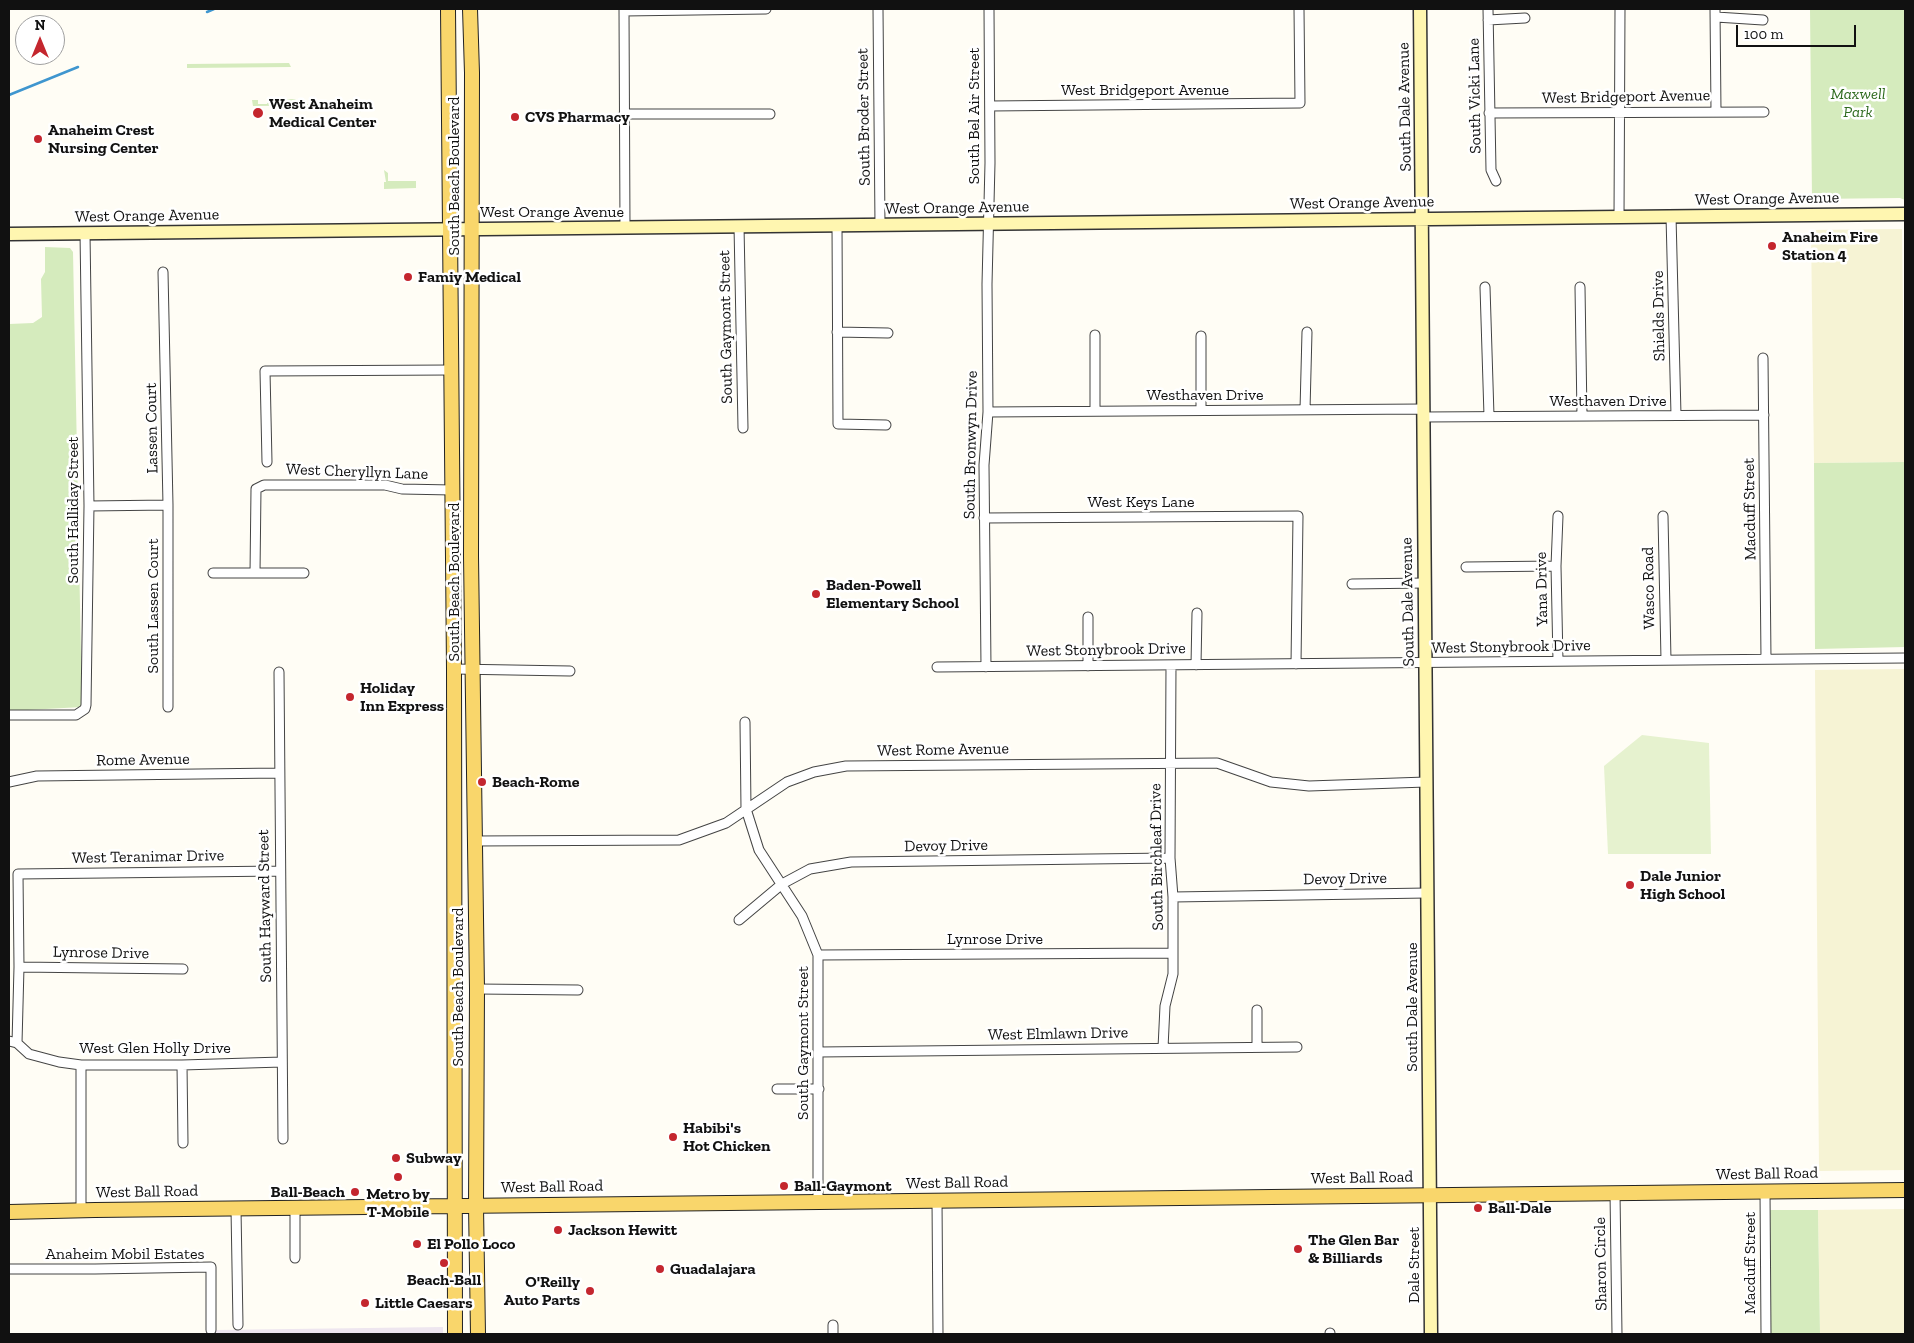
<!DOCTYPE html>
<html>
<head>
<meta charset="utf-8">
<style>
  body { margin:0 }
  #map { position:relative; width:1914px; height:1343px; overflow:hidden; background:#fffdf5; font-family:"Zilla Slab",serif }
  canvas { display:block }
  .frame { position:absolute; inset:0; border:10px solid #111; pointer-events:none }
  .north { position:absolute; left:15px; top:15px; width:50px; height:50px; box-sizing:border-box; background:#fff; border:1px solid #a0a0a0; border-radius:50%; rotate:0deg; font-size:14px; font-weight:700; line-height:20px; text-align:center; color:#111 }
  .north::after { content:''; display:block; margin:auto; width:18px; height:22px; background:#c4262e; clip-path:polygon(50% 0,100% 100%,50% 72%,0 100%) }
  .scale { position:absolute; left:1736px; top:25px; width:120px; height:22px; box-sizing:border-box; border:2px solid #111; border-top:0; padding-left:6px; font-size:15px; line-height:18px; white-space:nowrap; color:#111; -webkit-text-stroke:4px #fff; paint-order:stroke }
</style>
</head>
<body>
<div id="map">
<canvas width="1914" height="1343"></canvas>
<div class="frame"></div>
<div class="north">N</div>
<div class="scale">100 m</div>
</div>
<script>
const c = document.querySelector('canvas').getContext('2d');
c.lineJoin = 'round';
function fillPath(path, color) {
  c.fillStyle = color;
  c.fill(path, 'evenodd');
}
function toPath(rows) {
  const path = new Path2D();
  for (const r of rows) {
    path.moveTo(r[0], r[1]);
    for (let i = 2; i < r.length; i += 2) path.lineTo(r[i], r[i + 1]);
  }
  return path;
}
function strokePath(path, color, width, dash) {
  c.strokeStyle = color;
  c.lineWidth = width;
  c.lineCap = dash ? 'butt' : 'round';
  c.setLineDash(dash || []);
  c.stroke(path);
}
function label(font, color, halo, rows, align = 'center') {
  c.font = font + ' "Zilla Slab",serif';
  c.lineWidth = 5;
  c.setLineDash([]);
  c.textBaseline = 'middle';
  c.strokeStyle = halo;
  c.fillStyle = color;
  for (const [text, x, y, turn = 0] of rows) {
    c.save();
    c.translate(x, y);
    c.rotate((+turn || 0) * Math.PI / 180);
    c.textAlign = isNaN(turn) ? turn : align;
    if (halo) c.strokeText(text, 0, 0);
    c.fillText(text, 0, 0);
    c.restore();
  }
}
fillPath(toPath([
  [443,1327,443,1334,215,1334,215,1330]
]), '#eee6ef');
fillPath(toPath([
  [1902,229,1905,462,1814,463,1811,230],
  [1905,669,1905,1170,1819,1171,1815,670],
  [1905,1209,1905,1334,1820,1334,1818,1210]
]), '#f6f3d4');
fillPath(toPath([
  [1810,9,1905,9,1905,200,1900,198,1812,199],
  [289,63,291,67,187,68,187,64],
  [295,99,299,103,304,104,360,102,361,104,361,113,360,105,253,106,252,100,258,100,258,104,267,104,268,100],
  [384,170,388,173,388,181,416,181,416,188,384,189,384,182,386,182],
  [45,247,70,248,73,252,82,707,9,711,9,324,33,323,42,317,41,279,45,272],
  [1905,462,1905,647,1815,649,1814,463],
  [1770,1210,1818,1210,1820,1334,1771,1334]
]), '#d5ebbd');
fillPath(toPath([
  [1642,735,1709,743,1711,854,1608,854,1604,766]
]), '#e6f2cf');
strokePath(toPath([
  [207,12,214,9],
  [9,95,78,67]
]), '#3f96cf', 2.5);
const street = toPath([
  [624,9,625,228],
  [878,9,880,225],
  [1488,9,1491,170,1496,181],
  [1715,9,1716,111],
  [624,11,766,9],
  [1716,17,1763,20],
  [1488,20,1525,18],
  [990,106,1300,103,1299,9],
  [1489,113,1764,112],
  [624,114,770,114],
  [1671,216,1676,415],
  [1619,217,1620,9],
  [837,225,838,424,886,425],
  [739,226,743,428],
  [163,272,168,505,168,707],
  [1485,287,1489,416],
  [1580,287,1582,416],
  [837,332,888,333],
  [1095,335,1095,411],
  [1201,336,1201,410],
  [1763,358,1766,659],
  [1305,410,1307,332],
  [988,412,1423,409],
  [1423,417,1764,415],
  [267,462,265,371,450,370],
  [89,506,168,505],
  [1558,516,1556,566,1558,661],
  [1663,516,1666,660],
  [984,518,1298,516,1296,664],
  [1466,567,1556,566],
  [213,573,304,573],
  [255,573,256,489,264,485,385,485,402,489,452,490],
  [1352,584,1425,583],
  [1196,665,1197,613],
  [1088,666,1088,617],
  [937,667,1905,658],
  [986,667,984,465,988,412,987,284,990,163,989,9],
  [454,669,570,671],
  [279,672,283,1139],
  [9,715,76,715,85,709,86,705,89,506,85,233],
  [745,722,746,809,759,850,802,916,818,955,818,1202],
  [9,782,37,776,279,773],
  [474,841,679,840,726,823,787,782,814,772,846,766,1217,763,1271,782,1309,786,1426,782],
  [1173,897,1427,893],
  [739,920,782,884,810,869,851,862,1170,858],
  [818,955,1173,953],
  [19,967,183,969],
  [477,989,578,990],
  [1257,1010,1257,1047],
  [9,1041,17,1043,29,1054,59,1062,81,1065,182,1065,282,1062],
  [17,1043,19,967,18,874,280,871],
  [1163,1048,1165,1006,1173,974,1173,897,1170,858,1171,665],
  [819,1052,1297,1047],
  [182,1065,183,1143],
  [777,1089,819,1089],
  [1765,1191,1766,1334],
  [1615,1193,1617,1334],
  [937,1200,938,1334],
  [295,1208,295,1258],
  [236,1209,238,1325],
  [81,1211,81,1065],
  [9,1269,95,1269,211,1267,211,1330],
  [833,1325,833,1334],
  [1330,1333,1330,1334]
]);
const secondary = toPath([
  [1420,9,1431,1334],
  [9,234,1905,214]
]);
const primary = toPath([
  [448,9,454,669,455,1334],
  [470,9,472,73,471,556,477,989,476,1206,478,1334],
  [9,1212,95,1210,1905,1190]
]);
strokePath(street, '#444', 11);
strokePath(secondary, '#333', 15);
strokePath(primary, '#222', 16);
strokePath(street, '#fff', 9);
strokePath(secondary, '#fff6b0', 12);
strokePath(primary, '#f9d66b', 14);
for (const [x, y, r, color] of [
  [258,113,6,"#c4262e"],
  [515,117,5,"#c4262e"],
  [38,139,5,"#c4262e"],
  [1772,246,5,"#c4262e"],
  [408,277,5,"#c4262e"],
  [816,594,5,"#c4262e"],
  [350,697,5,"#c4262e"],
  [482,782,5,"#c4262e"],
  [1630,885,5,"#c4262e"],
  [673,1137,5,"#c4262e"],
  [396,1158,5,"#c4262e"],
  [398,1177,5,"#c4262e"],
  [784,1186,5,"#c4262e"],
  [355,1192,5,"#c4262e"],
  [1478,1208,5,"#c4262e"],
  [558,1230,5,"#c4262e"],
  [417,1244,5,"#c4262e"],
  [1298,1249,5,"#c4262e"],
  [444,1263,5,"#c4262e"],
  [660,1269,5,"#c4262e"],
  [590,1291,5,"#c4262e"],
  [365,1303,5,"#c4262e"]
]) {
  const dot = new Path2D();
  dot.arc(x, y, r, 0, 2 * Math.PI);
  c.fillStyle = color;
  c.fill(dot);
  strokePath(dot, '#fff', 2);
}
label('16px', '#111', '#fff', [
  ["West Bridgeport Avenue",1145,90],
  ["South Vicki Lane",1475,96,-91],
  ["West Bridgeport Avenue",1626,97,-1],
  ["South Dale Avenue",1405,107,-91],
  ["South Bel Air Street",974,116,-90],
  ["South Broder Street",864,117,-91],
  ["South Beach Boulevard",454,176,-90],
  ["West Orange Avenue",1767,199,-1],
  ["West Orange Avenue",1362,203,-1],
  ["West Orange Avenue",957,208,-1],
  ["West Orange Avenue",552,212],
  ["West Orange Avenue",147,216,-1],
  ["Shields Drive",1659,316,-91],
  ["South Gaymont Street",726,327,-91],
  ["Westhaven Drive",1205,395],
  ["Westhaven Drive",1608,401],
  ["Lassen Court",152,428,-91],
  ["South Bronwyn Drive",971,445,-89],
  ["West Cheryllyn Lane",357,472,2],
  ["West Keys Lane",1141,502],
  ["Macduff Street",1750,509,-91],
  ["South Halliday Street",73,510,-90],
  ["South Beach Boulevard",454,582,-90],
  ["Wasco Road",1649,588,-91],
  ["Yana Drive",1542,589,-91],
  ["South Dale Avenue",1408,602,-91],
  ["South Lassen Court",153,606,-90],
  ["West Stonybrook Drive",1511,647,-1],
  ["West Stonybrook Drive",1106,650,-1],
  ["West Rome Avenue",943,750,-1],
  ["Rome Avenue",143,760,-1],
  ["Devoy Drive",946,846,-1],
  ["West Teranimar Drive",148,857,-1],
  ["South Birchleaf Drive",1157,857,-91],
  ["Devoy Drive",1345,879,-1],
  ["South Hayward Street",265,906,-91],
  ["Lynrose Drive",995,939],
  ["Lynrose Drive",101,953,1],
  ["South Beach Boulevard",458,987,-90],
  ["South Dale Avenue",1412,1007,-90],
  ["West Elmlawn Drive",1058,1034,-1],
  ["South Gaymont Street",803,1043,-90],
  ["West Glen Holly Drive",155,1048],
  ["West Ball Road",1767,1174,-1],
  ["West Ball Road",1362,1178,-1],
  ["West Ball Road",957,1183,-1],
  ["West Ball Road",552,1187,-1],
  ["West Ball Road",147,1192,-1],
  ["Anaheim Mobil Estates",125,1254],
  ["Macduff Street",1750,1263,-90],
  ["Sharon Circle",1601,1264,-91],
  ["Dale Street",1414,1265,-90]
]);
label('italic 16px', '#2f6b1f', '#fff', [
  ["Maxwell",1858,94],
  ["Park",1858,112]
]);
label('bold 16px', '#111', '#fff', [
  ["West Anaheim",269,104],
  ["Medical Center",269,122],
  ["CVS Pharmacy",525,117],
  ["Anaheim Crest",48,130],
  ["Nursing Center",48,148],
  ["Anaheim Fire",1782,237],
  ["Station 4",1782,255],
  ["Famiy Medical",418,277],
  ["Baden-Powell",826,585],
  ["Elementary School",826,603],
  ["Holiday",360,688],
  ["Inn Express",360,706],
  ["Beach-Rome",492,782],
  ["Dale Junior",1640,876],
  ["High School",1640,894],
  ["Habibi's",683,1128],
  ["Hot Chicken",683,1146],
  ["Subway",406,1158],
  ["Ball-Gaymont",794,1186],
  ["Ball-Beach",345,1192,"right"],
  ["Metro by",398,1194,"center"],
  ["T-Mobile",398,1212,"center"],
  ["Ball-Dale",1488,1208],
  ["Jackson Hewitt",568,1230],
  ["The Glen Bar",1308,1240],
  ["& Billiards",1308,1258],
  ["El Pollo Loco",427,1244],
  ["Guadalajara",670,1269],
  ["Beach-Ball",444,1280,"center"],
  ["O'Reilly",580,1282,"right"],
  ["Auto Parts",580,1300,"right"],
  ["Little Caesars",375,1303]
], 'left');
</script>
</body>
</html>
